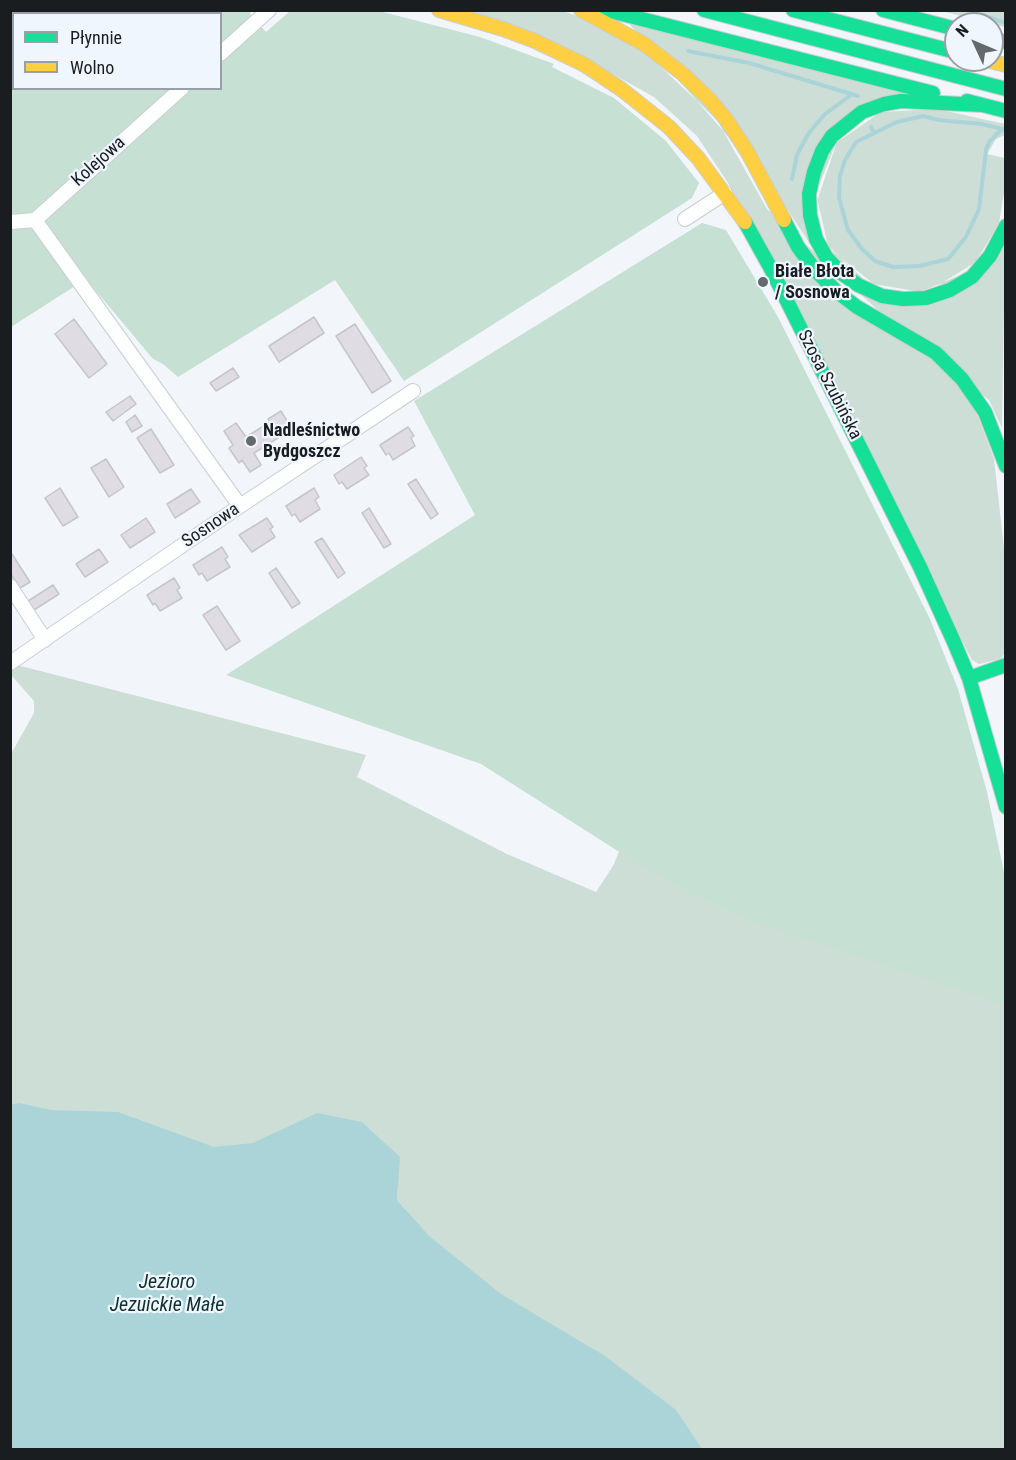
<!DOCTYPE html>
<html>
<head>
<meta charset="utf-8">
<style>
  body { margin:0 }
  #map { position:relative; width:1016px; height:1460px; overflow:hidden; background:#f2f6fa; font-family:"Roboto Condensed",sans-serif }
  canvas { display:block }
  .frame { position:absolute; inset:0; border:12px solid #1a1d20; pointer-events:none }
  .legend { position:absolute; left:12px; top:12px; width:210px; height:78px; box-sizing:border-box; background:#eff6fe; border:2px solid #9a9fa5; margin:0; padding:8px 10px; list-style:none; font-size:18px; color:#1a1d20 }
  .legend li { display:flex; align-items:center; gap:12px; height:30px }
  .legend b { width:30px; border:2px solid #9a9fa5 }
  .north { position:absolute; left:944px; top:12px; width:60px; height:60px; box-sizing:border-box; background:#eff6fe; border:2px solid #9a9fa5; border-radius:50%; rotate:314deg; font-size:16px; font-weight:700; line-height:24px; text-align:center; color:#1a1d20 }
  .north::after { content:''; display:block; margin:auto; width:21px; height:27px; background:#66696c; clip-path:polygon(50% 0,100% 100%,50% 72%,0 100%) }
</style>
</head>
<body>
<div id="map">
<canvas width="1016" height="1460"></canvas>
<div class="frame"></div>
<ul class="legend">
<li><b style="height:8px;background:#16e098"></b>Płynnie</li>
<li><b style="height:8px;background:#ffcf43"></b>Wolno</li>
</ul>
<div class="north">N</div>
</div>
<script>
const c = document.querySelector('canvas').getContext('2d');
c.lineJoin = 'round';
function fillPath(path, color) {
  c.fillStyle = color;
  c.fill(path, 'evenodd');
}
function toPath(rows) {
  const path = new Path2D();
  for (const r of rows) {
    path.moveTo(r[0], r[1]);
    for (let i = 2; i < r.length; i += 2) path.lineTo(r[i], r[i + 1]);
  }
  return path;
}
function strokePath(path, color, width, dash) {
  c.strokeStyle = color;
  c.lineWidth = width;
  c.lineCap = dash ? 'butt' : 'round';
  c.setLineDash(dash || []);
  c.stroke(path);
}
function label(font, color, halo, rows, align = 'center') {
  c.font = font + ' "Roboto Condensed",sans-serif';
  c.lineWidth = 4.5;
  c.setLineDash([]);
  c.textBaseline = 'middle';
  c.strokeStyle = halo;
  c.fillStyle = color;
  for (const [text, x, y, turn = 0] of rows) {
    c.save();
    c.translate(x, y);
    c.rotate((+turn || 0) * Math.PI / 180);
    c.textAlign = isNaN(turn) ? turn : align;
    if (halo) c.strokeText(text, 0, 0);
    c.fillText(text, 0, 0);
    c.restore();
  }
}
fillPath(toPath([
  [466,11,563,11,601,25,642,49,717,120,767,209,935,362,972,400,994,459,1006,566,1005,653,1000,659,979,664,972,660,728,183,697,136,654,97,600,67],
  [941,11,1005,11,1005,27],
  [626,20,906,94,846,115,807,231,903,307,1005,244,1002,428,989,400,837,285,774,189],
  [937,109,1005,124,1005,135,996,139,987,154,1005,158,1005,187,999,223,971,270,921,292,868,283,828,246,816,193,836,143,881,112],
  [17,665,366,755,357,777,507,854,596,892,613,866,635,813,1005,973,1005,1449,655,1449,413,1232,406,1210,397,1200,398,1185,11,1112,11,754,34,713,34,701,11,675,10,670]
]), '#ccded6');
fillPath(toPath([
  [11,11,251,11,250,14,266,32,290,11,379,11,480,37,554,64,552,67,614,98,666,141,699,183,692,198,404,381,335,280,178,377,163,364,153,359,86,279,11,327],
  [14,14,220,14,220,88,14,88],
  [702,223,726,230,778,317,930,619,958,689,987,792,1005,877,1005,1005,753,922,686,891,621,853,481,764,226,675,475,515,414,401]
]), '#c6e0d4');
fillPath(toPath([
  [19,1103,51,1110,118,1112,214,1147,253,1143,317,1113,362,1122,400,1157,397,1200,429,1236,501,1294,605,1356,676,1410,702,1449,11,1449,10,1105]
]), '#abd4d8');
strokePath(toPath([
  [966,10,1006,23],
  [688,51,749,63,858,96],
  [871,127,874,133],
  [1002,129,989,142,986,150,979,209,966,237,948,259,919,266,893,267,875,261,862,249,848,230,839,198,840,176,845,160,856,142,897,122,923,116,939,120,982,124,1006,130],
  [792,179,797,155,808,134,825,114,851,95]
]), '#abd4d8', 4);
const building = toPath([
  [314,317,324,333,279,362,269,346,314,317],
  [74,319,107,364,89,378,55,334,74,319],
  [355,324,391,381,372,393,336,336,355,324],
  [233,368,239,377,216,391,210,383,233,368],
  [130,396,136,404,113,421,106,412,130,396],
  [281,411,292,429,254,453,261,465,250,472,242,460,239,463,229,448,233,445,224,431,236,423,246,437,270,422,268,419,281,411],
  [135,415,142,426,132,432,126,422,135,415],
  [408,427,414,436,411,438,415,446,393,460,389,453,386,455,380,445,408,427],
  [151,429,174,465,160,473,137,438,151,429],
  [361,457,367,466,364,468,369,475,347,489,342,482,339,484,334,475,361,457],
  [106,459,124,487,109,497,91,468,106,459],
  [416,479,438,514,431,519,408,484,416,479],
  [60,488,78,517,63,526,45,498,60,488],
  [314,488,319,497,315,500,320,509,300,522,295,514,292,516,286,506,314,488],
  [191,489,200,502,175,518,167,504,191,489],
  [369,508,391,544,384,548,362,513,369,508],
  [146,518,155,532,130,548,121,535,146,518],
  [267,518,273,527,270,529,275,537,252,552,239,535,267,518],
  [322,538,345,573,338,578,315,542,322,538],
  [222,547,228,557,225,559,230,567,207,581,202,573,199,575,193,565,222,547],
  [99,549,108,562,85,577,76,564,99,549],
  [12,554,30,582,20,588,10,573,10,555,12,554],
  [276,568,300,603,292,608,269,573,276,568],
  [174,578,180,588,177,590,182,598,160,611,155,603,153,605,147,595,174,578],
  [53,585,59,594,34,610,28,601,53,585],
  [217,606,240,641,226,650,203,615,217,606]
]);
fillPath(building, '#e0dce4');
strokePath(building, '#c5c6c9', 1.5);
const street = toPath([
  [220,54,269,10],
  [685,219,725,193],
  [35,220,240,506],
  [10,222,35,220,182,88],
  [10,586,45,640],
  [10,663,240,506,413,391]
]);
const fast = toPath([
  [606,10,933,93],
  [704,10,1006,89],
  [793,10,956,52],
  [883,10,956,29],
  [992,39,1006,42],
  [967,101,1006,111],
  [982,105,901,101,884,104,862,112,832,136,822,151,814,172,809,194,810,215,816,239,826,257,841,273,858,285,882,296,903,299,926,298,950,290,972,277,990,256,1006,226],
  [784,220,798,247,815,270,836,291,857,307,936,353,962,379,985,412,1006,466],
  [745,222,770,267,920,567,954,642,969,678,1006,807],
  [969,678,1006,665]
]);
const slow = toPath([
  [439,10,503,29,535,41,585,65,621,89,669,127,698,158,745,222],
  [581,10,644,44,683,74,709,99,726,119,747,151,784,220],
  [986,60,1006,65]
]);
strokePath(street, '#cbced1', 16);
strokePath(fast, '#cbced1', 16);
strokePath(slow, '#cbced1', 16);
strokePath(street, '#fdfefe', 14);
strokePath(fast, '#16e098', 14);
strokePath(slow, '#ffcf43', 14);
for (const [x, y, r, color] of [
  [763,282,6,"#66696c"],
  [251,441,6,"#66696c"]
]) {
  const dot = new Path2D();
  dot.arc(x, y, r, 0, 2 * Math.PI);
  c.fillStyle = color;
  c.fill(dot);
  strokePath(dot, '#eff6fe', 2);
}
label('18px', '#1a1d20', '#eff6fe', [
  ["Kolejowa",99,162,-42],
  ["Szosa Szubińska",829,385,63],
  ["Sosnowa",211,526,-34]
]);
label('bold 18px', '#1a1d20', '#eff6fe', [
  ["Białe Błota",775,272],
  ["/ Sosnowa",775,293],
  ["Nadleśnictwo",263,431],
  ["Bydgoszcz",263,452]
], 'left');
label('italic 20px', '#112f31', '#eff6fe', [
  ["Jezioro",167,1283],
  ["Jezuickie Małe",167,1306]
]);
</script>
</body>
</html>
